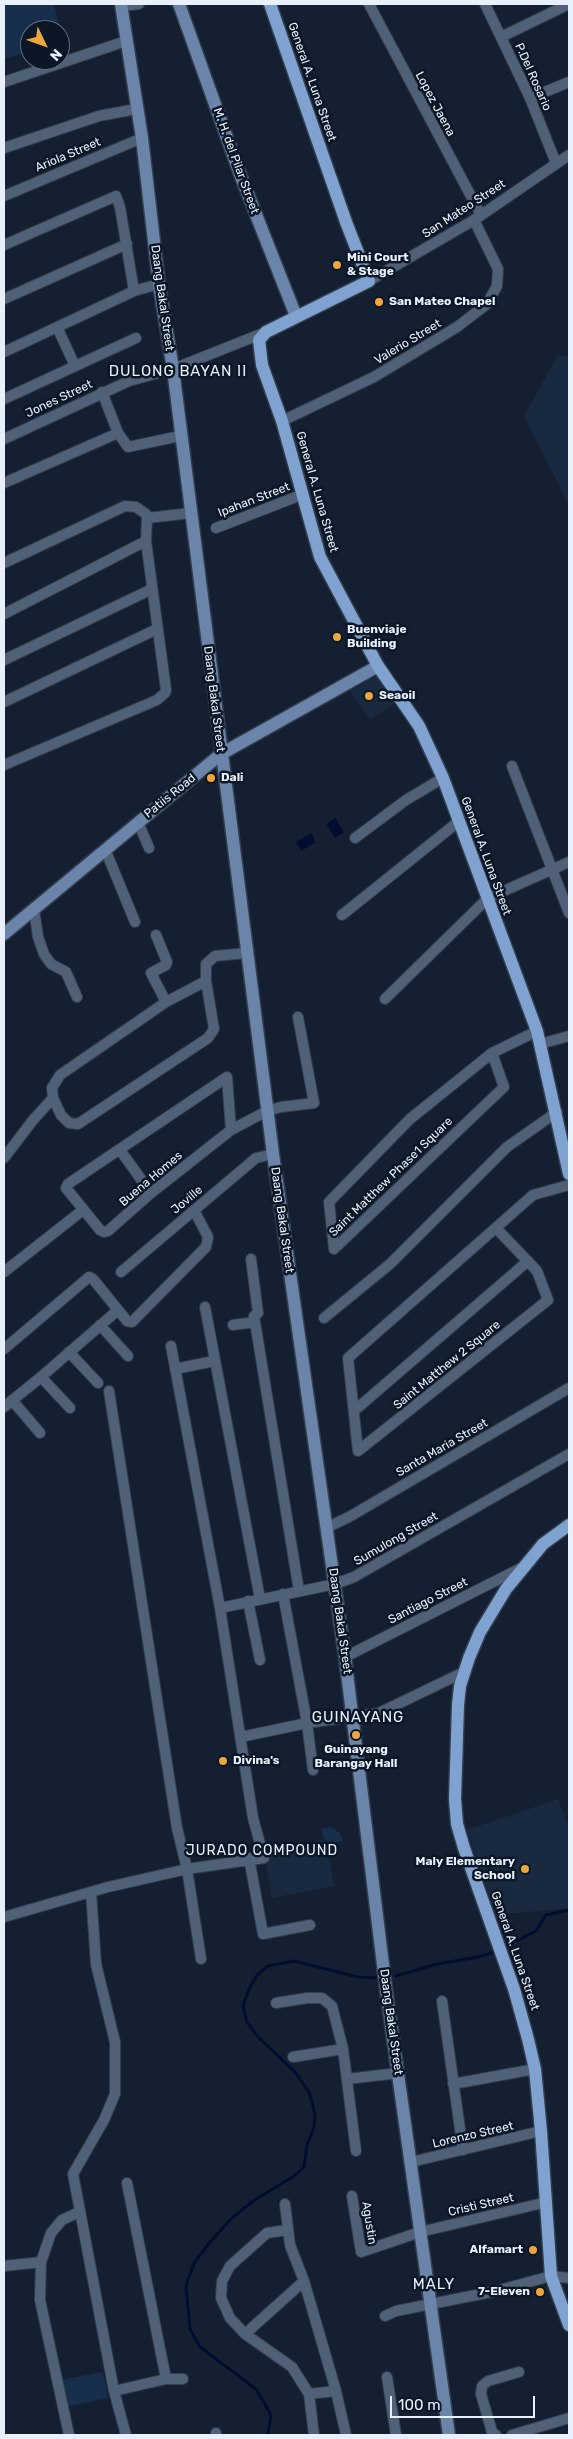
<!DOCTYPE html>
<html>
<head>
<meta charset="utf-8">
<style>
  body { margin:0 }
  #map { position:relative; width:573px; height:2439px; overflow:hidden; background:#142031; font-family:Rubik,sans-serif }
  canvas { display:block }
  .frame { position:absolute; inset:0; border:5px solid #e7f0fb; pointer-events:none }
  .north { position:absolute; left:20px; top:20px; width:50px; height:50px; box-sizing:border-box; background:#0b1727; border:1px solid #636e7c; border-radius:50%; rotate:132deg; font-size:14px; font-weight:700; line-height:20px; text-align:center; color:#e7f0fb }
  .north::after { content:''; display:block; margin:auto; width:18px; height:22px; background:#f0a63f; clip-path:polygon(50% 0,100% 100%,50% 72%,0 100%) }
  .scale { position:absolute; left:390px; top:2396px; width:145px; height:22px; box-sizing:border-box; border:2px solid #e7f0fb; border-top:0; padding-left:6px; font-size:15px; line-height:18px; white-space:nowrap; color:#e7f0fb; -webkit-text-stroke:4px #0b1727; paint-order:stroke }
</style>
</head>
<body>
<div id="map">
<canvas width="573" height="2439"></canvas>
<div class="frame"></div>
<div class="north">N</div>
<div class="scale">100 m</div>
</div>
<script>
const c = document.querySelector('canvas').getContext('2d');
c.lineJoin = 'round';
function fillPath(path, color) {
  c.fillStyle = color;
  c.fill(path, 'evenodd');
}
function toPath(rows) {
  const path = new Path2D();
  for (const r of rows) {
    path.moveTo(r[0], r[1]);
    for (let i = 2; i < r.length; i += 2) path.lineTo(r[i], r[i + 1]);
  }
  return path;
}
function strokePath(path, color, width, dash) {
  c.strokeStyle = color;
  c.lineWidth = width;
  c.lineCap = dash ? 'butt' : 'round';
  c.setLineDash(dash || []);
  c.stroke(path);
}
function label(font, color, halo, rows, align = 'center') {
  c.font = font + ' Rubik,sans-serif';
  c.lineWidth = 5;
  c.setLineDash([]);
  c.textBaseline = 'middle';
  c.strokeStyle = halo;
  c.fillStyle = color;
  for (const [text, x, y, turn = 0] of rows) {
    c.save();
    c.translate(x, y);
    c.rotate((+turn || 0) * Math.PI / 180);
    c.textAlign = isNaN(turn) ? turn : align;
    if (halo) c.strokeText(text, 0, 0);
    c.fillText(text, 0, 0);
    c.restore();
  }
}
fillPath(toPath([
  [558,355,569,357,569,505,524,416],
  [380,675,396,702,370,720,350,691],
  [558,1799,569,1827,569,1908,496,1915,467,1830],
  [326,1839,334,1886,272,1898,264,1851]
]), '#192a40');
fillPath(toPath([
  [4,4,54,4,60,30,30,30,30,51,4,59],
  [330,1827,340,1833,343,1841,329,1843,324,1838,321,1829],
  [103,2372,108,2398,66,2407,60,2380]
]), '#172e4c');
fillPath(toPath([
  [335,818,344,832,335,838,326,824],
  [311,833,316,842,301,851,296,842]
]), '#000d2e');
strokePath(toPath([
  [503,1948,536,1931,546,1915,569,1910],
  [396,1976,437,1964,478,1957,497,1951],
  [268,2435,271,2415,256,2389,200,2347,190,2329,186,2286,194,2263,210,2242,233,2217,253,2201,294,2176,304,2167,307,2145,314,2127,315,2114,309,2092,295,2072,257,2036,247,2022,243,2006,248,1991,257,1975,268,1966,294,1961,358,1977,381,1978]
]), '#000d2e', 3);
const street = toPath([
  [369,4,481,215],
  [485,4,530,98,556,163],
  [122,6,139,4],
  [501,37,569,4],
  [4,82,126,41],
  [530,98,569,82],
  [4,148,99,116,136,109],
  [4,196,142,138],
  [4,245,116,196,120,207,134,291],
  [369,281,474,220,569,155],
  [4,299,127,244],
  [57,327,75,366],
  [4,352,134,291,159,284],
  [102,392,118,433,128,447,180,436],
  [4,399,136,338],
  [282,421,374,377,457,327,487,304,497,286,498,269,474,220],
  [4,439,129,381,173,369,266,332],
  [4,483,118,433],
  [216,528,301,495],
  [4,563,125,506,136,507,146,514,147,518,191,513],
  [4,614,146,541],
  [4,660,152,589],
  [4,702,157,629],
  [4,765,157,700,165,693,166,690,146,541,147,518],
  [512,766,569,913],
  [138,822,149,848],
  [355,838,406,800,443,778],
  [105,849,135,922],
  [34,909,38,937,44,954,51,964,66,972,77,997],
  [342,915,458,822],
  [156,935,167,962,166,965,151,973,166,1002],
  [206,981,166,1002,60,1075,52,1088,53,1098,61,1115,69,1123,78,1124,208,1038,214,1029,206,981,206,964,215,956,247,953],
  [385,999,488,898,569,862],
  [540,1044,569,1036],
  [231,1130,227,1077,68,1184,66,1188,100,1230,104,1232,108,1231,151,1193,231,1130,267,1111,281,1107,314,1103,298,1017],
  [120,1150,151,1193],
  [4,1158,33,1120,53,1098],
  [334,1249,329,1202,410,1119,492,1053,537,1031],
  [334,1249,504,1087,492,1053],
  [251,1259,258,1313,254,1316,255,1322,299,1591],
  [4,1272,83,1210],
  [121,1272,256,1158,273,1154],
  [205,1307,260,1599],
  [324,1318,390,1264,507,1147,557,1112],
  [100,1325,128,1356],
  [233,1325,255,1322],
  [4,1349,89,1277,93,1279,127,1321,132,1322,206,1247,208,1237,194,1210],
  [69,1352,98,1383],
  [175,1369,214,1361],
  [41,1377,70,1408],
  [109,1391,177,1828,187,1869,201,1959],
  [12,1400,40,1433],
  [4,1407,41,1377,118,1310],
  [354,1411,528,1261],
  [358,1451,348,1358,533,1195,569,1185],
  [358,1451,548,1300,537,1271,496,1228],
  [326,1528,349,1517,569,1388],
  [283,1594,307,1723,313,1770],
  [248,1601,260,1660],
  [220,1608,335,1584,354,1577,569,1454],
  [345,1657,523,1567],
  [241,1737,307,1723,379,1713,464,1672],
  [249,1858,263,1934,310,1925],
  [91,1892,96,1964,115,2042,115,2094,104,2120,73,2174,114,2391,126,2435],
  [4,1917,108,1887,187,1869,264,1858,253,1818,220,1608,171,1346],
  [442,2001,463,2150],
  [276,2003,307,1998,322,1998,332,2006,343,2049,356,2151],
  [293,2057,343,2049],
  [347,2079,398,2073],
  [453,2084,535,2069],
  [411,2162,541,2131],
  [127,2183,166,2379],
  [352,2196,361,2252,420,2232,547,2202],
  [285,2204,290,2245,304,2281,336,2391,346,2435],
  [287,2230,267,2233,230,2266,222,2281,221,2298,230,2318,245,2334,292,2367,309,2394,314,2435],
  [4,2266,41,2262],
  [385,2316,396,2311,496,2291,551,2276,569,2278],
  [245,2334,304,2281],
  [387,2377,396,2435],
  [114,2391,166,2379,183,2379],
  [309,2394,336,2391],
  [69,2435,40,2300,41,2262,51,2233,62,2220,79,2212],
  [216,2435,216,2433],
  [496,2435,492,2432,481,2394,482,2386,488,2381,519,2372],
  [512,2435,569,2418]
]);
const secondary = toPath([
  [121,4,142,138,159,284,173,369,273,1154,345,1657,386,1989,449,2435],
  [179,4,240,174,296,316],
  [4,934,221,754,378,666]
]);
const primary = toPath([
  [270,4,346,222,369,281,266,332,259,340,262,365,282,421,320,557,378,666,419,726,443,778,537,1031,569,1174],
  [569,1525,543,1544,506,1589,480,1632,469,1658,460,1686,458,1705,455,1799,457,1824,464,1848,514,1989,528,2039,535,2069,541,2131,551,2276,569,2325]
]);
strokePath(street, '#323d4d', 12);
strokePath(secondary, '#323d4d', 15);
strokePath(primary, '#323d4d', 15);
strokePath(street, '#506177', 10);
strokePath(secondary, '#6a85a9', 12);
strokePath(primary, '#7fa2d0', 12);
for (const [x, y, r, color] of [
  [337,265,5,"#f0a63f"],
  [379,302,5,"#f0a63f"],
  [337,637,5,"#f0a63f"],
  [369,696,5,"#f0a63f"],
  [211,778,5,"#f0a63f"],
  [356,1735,5,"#f0a63f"],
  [223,1761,5,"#f0a63f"],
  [525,1869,5,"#f0a63f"],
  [533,2250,5,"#f0a63f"],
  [540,2292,5,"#f0a63f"]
]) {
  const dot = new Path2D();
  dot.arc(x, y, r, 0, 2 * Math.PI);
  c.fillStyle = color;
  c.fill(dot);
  strokePath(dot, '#0b1727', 2);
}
label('12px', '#e7f0fb', '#0b1727', [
  ["P.Del Rosario",533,77,66],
  ["General A. Luna Street",312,82,71],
  ["Lopez Jaena",435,104,62],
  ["Ariola Street",68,155,-23],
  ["M. H. del Pilar Street",236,161,70],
  ["San Mateo Street",464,209,-33],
  ["Daang Bakal Street",162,298,82],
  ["Valerio Street",408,342,-31],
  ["Jones Street",59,399,-25],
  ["General A. Luna Street",317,492,74],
  ["Ipahan Street",254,500,-21],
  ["Daang Bakal Street",214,699,83],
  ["Patiis Road",170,796,-39],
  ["General A. Luna Street",486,856,70],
  ["Saint Matthew Phase1 Square",391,1177,-44],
  ["Buena Homes",151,1179,-40],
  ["Joville",187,1200,-40],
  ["Daang Bakal Street",282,1220,82],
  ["Saint Matthew 2 Square",447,1365,-39],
  ["Santa Maria Street",442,1448,-30],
  ["Sumulong Street",396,1539,-30],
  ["Santiago Street",428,1601,-27],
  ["Daang Bakal Street",340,1621,82],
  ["General A. Luna Street",515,1951,71],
  ["Daang Bakal Street",391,2022,82],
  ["Lorenzo Street",473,2135,-13],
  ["Cristi Street",481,2205,-13],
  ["Agustin",369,2223,81]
]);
label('bold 12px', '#e7f0fb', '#0b1727', [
  ["Mini Court",347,258],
  ["& Stage",347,272],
  ["San Mateo Chapel",389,302],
  ["Buenviaje",347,630],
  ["Building",347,644],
  ["Seaoil",379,696],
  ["Dali",221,778],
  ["Guinayang",356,1750,"center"],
  ["Barangay Hall",356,1764,"center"],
  ["Divina's",233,1761],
  ["Maly Elementary",515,1862,"right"],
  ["School",515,1876,"right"],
  ["Alfamart",523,2250,"right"],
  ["7-Eleven",530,2292,"right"]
], 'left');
c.letterSpacing = '1px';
label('14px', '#e7f0fb', '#0b1727', [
  ["JURADO COMPOUND",262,1851]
]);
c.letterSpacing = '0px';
c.letterSpacing = '1px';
label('15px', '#e7f0fb', '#0b1727', [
  ["DULONG BAYAN II",178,372],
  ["GUINAYANG",358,1718],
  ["MALY",434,2285]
]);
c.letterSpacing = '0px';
</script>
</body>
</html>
